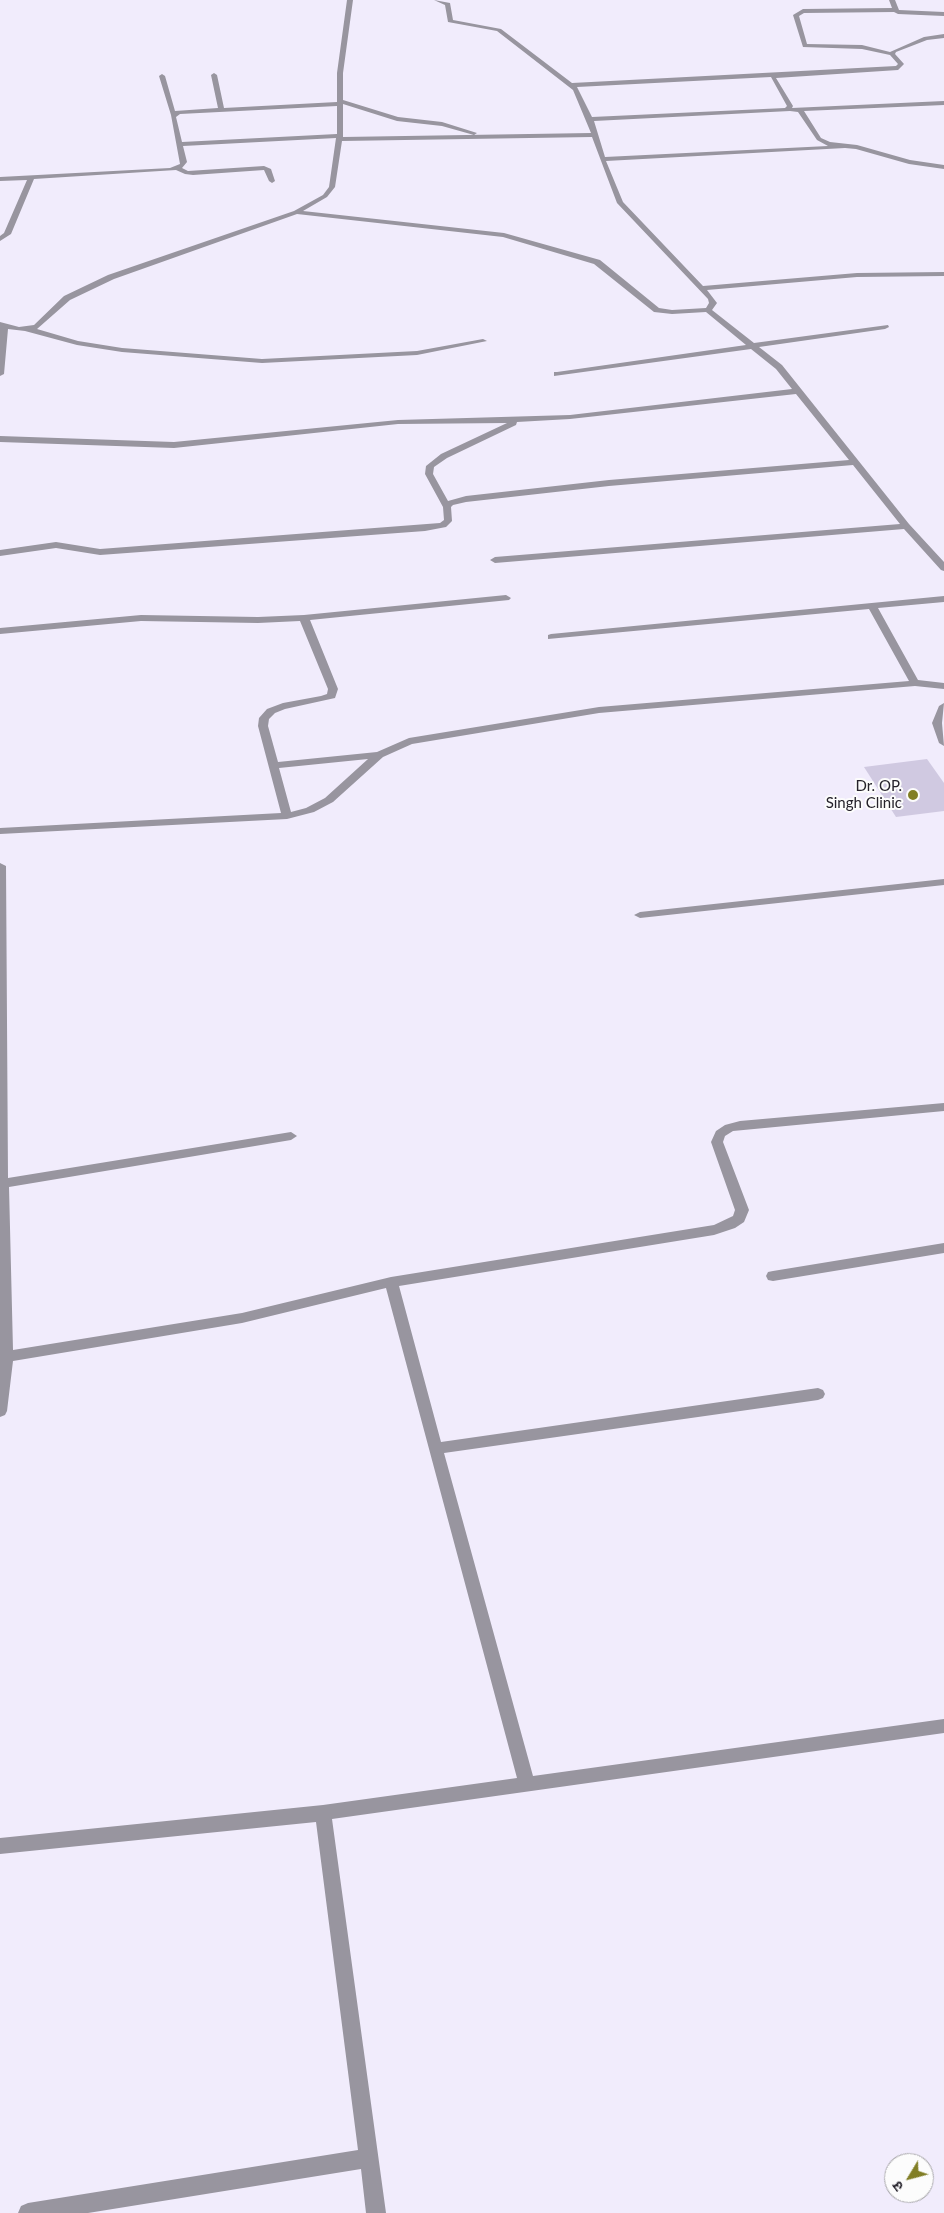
<!DOCTYPE html>
<html>
<head>
<meta charset="utf-8">
<style>
  body { margin:0 }
  #map { position:relative; width:944px; height:2213px; overflow:hidden; background:#f1ecfc; font-family:Lato,"Noto Sans Devanagari",sans-serif }
  canvas { display:block }
  .north { position:absolute; left:884px; top:2153px; width:50px; height:50px; box-sizing:border-box; background:#fcfcfc; border:1px solid #a6a5a8; border-radius:50%; rotate:233deg; font-size:14px; font-weight:700; line-height:20px; text-align:center; color:#25222b }
  .north::after { content:''; display:block; margin:auto; width:18px; height:22px; background:#817e25; clip-path:polygon(50% 0,100% 100%,50% 72%,0 100%) }
</style>
</head>
<body>
<div id="map">
<canvas width="944" height="2213"></canvas>
<div class="north">उ</div>
</div>
<script>
const c = document.querySelector('canvas').getContext('2d');
c.lineJoin = 'round';
function fillPath(path, color) {
  c.fillStyle = color;
  c.fill(path, 'evenodd');
}
function toPath(rows) {
  const path = new Path2D();
  for (const r of rows) {
    path.moveTo(r[0], r[1]);
    for (let i = 2; i < r.length; i += 2) path.lineTo(r[i], r[i + 1]);
  }
  return path;
}
function strokePath(path, color, width, dash) {
  c.strokeStyle = color;
  c.lineWidth = width;
  c.lineCap = dash ? 'butt' : 'round';
  c.setLineDash(dash || []);
  c.stroke(path);
}
function label(font, color, halo, rows, align = 'center') {
  c.font = font + ' Lato,sans-serif';
  c.lineWidth = 4;
  c.setLineDash([]);
  c.textBaseline = 'middle';
  c.strokeStyle = halo;
  c.fillStyle = color;
  for (const [text, x, y, turn = 0] of rows) {
    c.save();
    c.translate(x, y);
    c.rotate((+turn || 0) * Math.PI / 180);
    c.textAlign = isNaN(turn) ? turn : align;
    if (halo) c.strokeText(text, 0, 0);
    c.fillText(text, 0, 0);
    c.restore();
  }
}
fillPath(toPath([
  [927,759,944,783,944,811,896,817,864,767]
]), '#d0c9e1');
fillPath(toPath([
  [347,0,353,0,343,73,343,100,398,117,442,122,477,133,474,135,442,126,397,121,343,104,343,137,591,133,573,90,497,31,448,22,445,5,434,0,450,3,453,20,501,29,572,83,896,66,898,64,890,55,862,49,803,47,793,15,803,9,892,8,889,0,895,0,899,10,944,12,944,16,898,14,894,12,804,13,799,16,807,44,862,45,890,52,924,37,944,34,944,38,927,40,896,52,895,54,904,64,898,70,776,78,793,106,792,108,944,101,944,105,804,111,821,138,830,142,857,145,910,160,944,165,944,169,909,164,856,149,845,148,606,161,623,202,703,286,857,273,944,272,944,276,857,277,707,290,717,303,712,310,754,343,888,325,889,327,885,329,759,347,782,365,909,524,944,562,944,571,941,570,904,529,495,563,490,560,495,557,900,524,853,465,609,486,466,502,453,505,451,507,452,521,446,527,425,531,100,555,56,548,0,556,0,550,56,542,100,549,440,523,444,520,443,507,425,474,426,466,441,454,507,423,398,424,174,448,0,442,0,436,174,442,398,420,570,415,792,389,776,369,751,349,554,376,554,372,557,372,746,345,706,312,672,314,654,312,594,264,503,237,297,214,114,279,70,300,37,329,78,341,122,348,262,359,417,351,483,339,487,341,417,355,262,363,122,352,77,345,25,331,8,329,4,374,0,376,0,322,19,327,34,325,64,296,108,275,294,211,323,195,329,187,336,138,183,146,187,162,182,168,188,171,264,166,271,169,275,181,272,183,269,181,264,170,193,175,185,174,176,170,34,179,11,234,0,241,0,236,4,233,27,180,0,181,0,177,170,168,180,164,171,115,159,76,162,74,165,76,175,111,218,108,211,75,214,73,217,75,224,108,337,102,337,73,347,0],
  [771,77,787,106,785,108,592,117,577,87,771,77],
  [337,106,337,134,182,142,176,117,180,114,337,106],
  [790,111,798,112,817,140,828,146,605,157,594,121,790,111],
  [592,137,617,203,708,299,709,303,706,308,672,310,659,308,600,260,504,233,303,211,327,197,335,187,342,141,592,137],
  [796,394,849,460,609,480,466,496,448,501,433,474,434,467,447,458,516,425,517,422,570,419,796,394],
  [506,595,511,598,509,600,310,620,338,689,335,698,285,709,275,713,269,719,268,726,278,762,377,752,409,738,599,707,909,681,869,609,548,639,548,635,551,634,944,596,944,602,878,608,918,680,944,683,944,689,915,686,599,713,412,744,383,757,333,802,314,812,287,819,0,834,0,828,281,813,258,726,259,718,267,709,283,703,321,696,327,694,328,689,300,621,258,623,141,621,0,634,0,628,141,615,258,617,304,615,506,595],
  [368,759,325,798,306,808,291,812,279,768,368,759],
  [944,703,942,723,944,746,939,743,932,723,939,706,944,703],
  [0,863,6,866,8,1178,291,1132,297,1136,291,1140,9,1187,13,1350,242,1313,391,1277,714,1225,733,1216,735,1210,711,1142,716,1131,725,1125,740,1121,944,1103,944,1111,733,1131,725,1136,723,1142,749,1210,744,1222,735,1228,714,1235,399,1286,441,1442,818,1388,823,1390,825,1394,823,1398,818,1400,444,1453,533,1776,944,1719,944,1733,332,1819,386,2213,366,2213,361,2169,88,2213,18,2213,21,2206,28,2203,358,2150,316,1822,0,1854,0,1838,323,1805,517,1778,386,1288,242,1323,13,1361,7,1411,5,1415,0,1417,0,863],
  [944,879,944,885,640,918,634,915,640,912,944,879],
  [944,1243,944,1253,773,1281,768,1280,766,1276,768,1272,773,1271,944,1243]
]), '#98959f');
for (const [x, y, r, color] of [
  [913,795,6,"#817e25"]
]) {
  const dot = new Path2D();
  dot.arc(x, y, r, 0, 2 * Math.PI);
  c.fillStyle = color;
  c.fill(dot);
  strokePath(dot, '#fcfcfc', 2);
}
label('15px', '#25222b', '#fcfcfc', [
  ["Dr. OP.",902,786],
  ["Singh Clinic",902,803]
], 'right');
</script>
</body>
</html>
